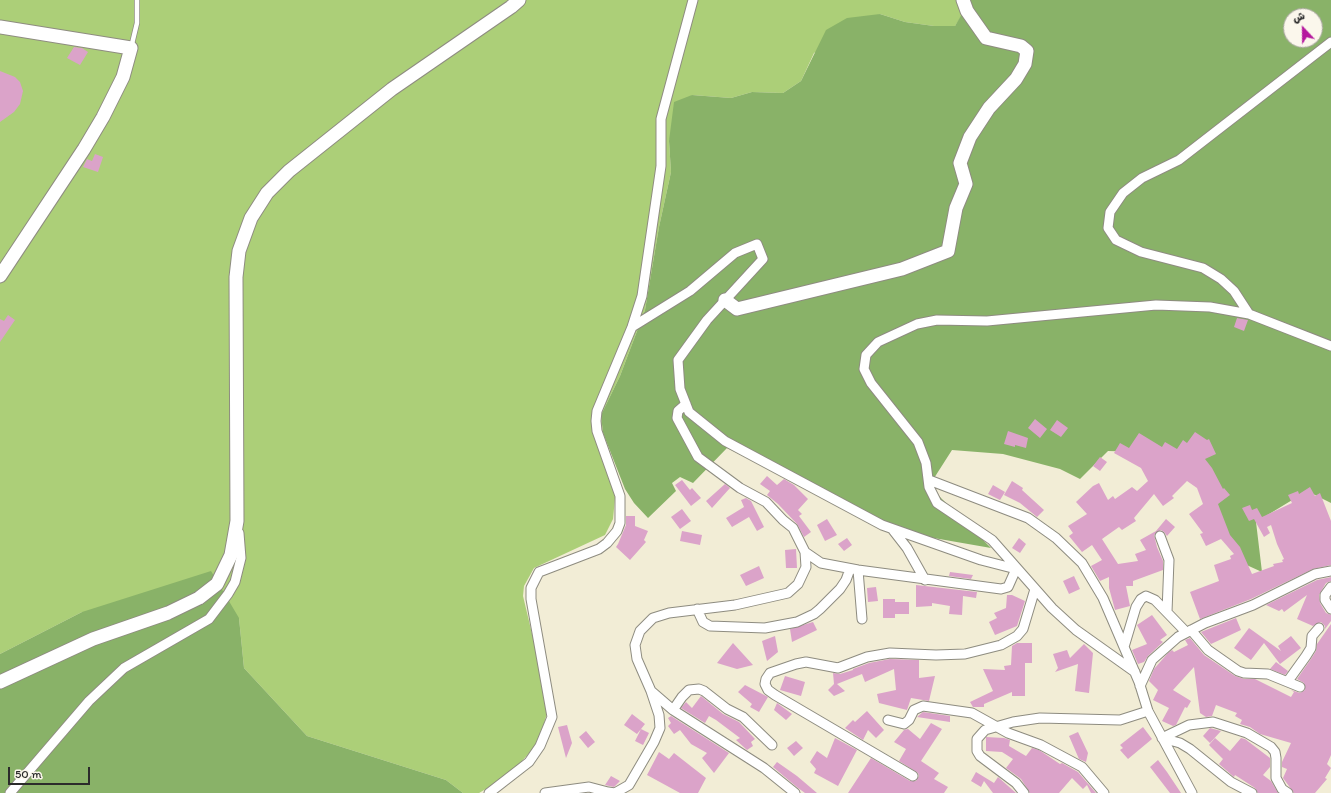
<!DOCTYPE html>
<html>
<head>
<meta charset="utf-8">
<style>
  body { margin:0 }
  #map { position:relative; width:1331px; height:793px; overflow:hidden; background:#f2edd6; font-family:Itim,"Playpen Sans Arabic",sans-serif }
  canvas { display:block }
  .north { position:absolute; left:1283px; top:8px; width:40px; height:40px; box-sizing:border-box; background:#fbf7ec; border:1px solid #a8a59f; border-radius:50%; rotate:338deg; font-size:11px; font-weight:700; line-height:16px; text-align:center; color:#2b2b2b }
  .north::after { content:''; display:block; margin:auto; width:14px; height:18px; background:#b5179e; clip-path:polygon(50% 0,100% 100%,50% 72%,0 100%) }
  .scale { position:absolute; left:8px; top:767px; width:82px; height:18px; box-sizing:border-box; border:2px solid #2b2b2b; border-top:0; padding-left:5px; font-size:12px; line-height:14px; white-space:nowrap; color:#2b2b2b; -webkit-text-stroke:3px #fbf7ec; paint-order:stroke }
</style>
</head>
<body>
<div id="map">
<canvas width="1331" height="793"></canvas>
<div class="north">ش</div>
<div class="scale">50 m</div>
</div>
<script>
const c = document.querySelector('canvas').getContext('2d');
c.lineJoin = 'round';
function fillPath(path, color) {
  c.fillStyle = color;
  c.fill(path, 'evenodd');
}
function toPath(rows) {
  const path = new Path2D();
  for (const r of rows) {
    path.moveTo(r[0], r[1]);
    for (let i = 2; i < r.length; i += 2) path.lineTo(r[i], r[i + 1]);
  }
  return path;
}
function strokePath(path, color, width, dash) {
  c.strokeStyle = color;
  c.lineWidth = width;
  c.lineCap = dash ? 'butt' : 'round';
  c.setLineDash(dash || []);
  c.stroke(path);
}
fillPath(toPath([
  [0,0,970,0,971,2,955,26,934,26,905,22,880,14,814,53,801,81,783,93,752,92,731,98,692,95,669,141,671,172,659,227,645,310,620,376,601,415,603,433,610,452,615,498,613,519,605,535,534,568,524,586,523,596,538,659,547,713,540,738,533,749,508,776,479,793,463,793,446,780,307,736,244,668,239,618,82,612,0,654]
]), '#accf78');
fillPath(toPath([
  [970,0,1331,0,1331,503,1307,491,1256,522,1262,572,1240,562,1203,493,1176,453,1108,451,1080,479,1060,469,1003,454,952,450,929,486,991,548,928,537,857,512,727,448,693,483,680,477,672,483,676,491,648,518,634,503,625,489,603,433,601,415,620,376,645,310,659,227,671,172,669,141,674,102,692,95,731,98,752,92,783,93,801,81,826,30,847,18,880,14,905,22,934,26,955,26],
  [1291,16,1315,16,1315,40,1291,40],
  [211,571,239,618,244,668,307,736,446,780,463,793,0,793,0,654,82,612]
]), '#89b268');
fillPath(toPath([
  [74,47,82,48,88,52,80,65,67,58],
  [0,71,15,77,20,82,23,91,20,104,14,112,0,122],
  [95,154,103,157,98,172,83,167,87,159,92,161],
  [8,315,15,320,0,342,0,319,4,321],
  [1237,318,1248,320,1244,331,1234,327],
  [1035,419,1047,429,1040,438,1028,428],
  [1057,420,1068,428,1061,437,1050,430],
  [1008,431,1028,438,1026,448,1015,445,1015,447,1004,444],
  [1195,432,1207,440,1209,439,1216,454,1205,459,1212,468,1223,489,1224,488,1230,495,1218,504,1230,535,1240,547,1252,574,1274,566,1273,564,1283,562,1282,560,1284,559,1277,544,1271,525,1267,527,1270,533,1264,537,1254,519,1249,521,1242,508,1250,505,1252,510,1257,508,1262,517,1292,503,1288,495,1298,491,1299,494,1310,487,1315,496,1320,493,1331,521,1331,565,1313,569,1251,599,1200,619,1190,592,1219,581,1214,565,1231,559,1230,556,1234,554,1221,539,1206,546,1200,534,1203,533,1189,514,1203,504,1197,488,1187,481,1172,496,1174,498,1163,506,1154,494,1134,518,1136,521,1122,530,1119,527,1102,539,1118,564,1138,561,1135,554,1146,550,1140,540,1156,531,1166,519,1175,527,1167,536,1164,532,1161,530,1154,535,1157,547,1163,561,1163,570,1133,581,1133,586,1126,586,1130,606,1115,610,1109,588,1109,577,1100,581,1091,566,1102,560,1092,545,1082,552,1069,536,1073,533,1068,526,1087,514,1076,502,1093,486,1099,483,1108,500,1113,496,1115,499,1132,487,1137,491,1148,481,1141,468,1114,453,1120,443,1129,448,1139,433,1162,447,1165,442,1177,449,1183,440,1187,443],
  [1100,457,1107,462,1100,471,1093,466],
  [767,476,777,485,784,479,794,485,808,499,798,510,802,514,799,516,811,532,804,537,797,524,778,504,767,495,770,491,760,484],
  [682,480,690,490,692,488,701,498,691,506,675,485],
  [1012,481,1023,488,1022,490,1044,510,1037,517,1020,503,1004,495],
  [725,484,730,488,712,508,706,501],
  [993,485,1005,492,1000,500,988,494],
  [746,498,751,501,764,527,757,531,749,517,732,527,726,518,744,507,741,500],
  [682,509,691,521,680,529,671,517],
  [626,516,635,516,635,526,648,531,644,540,646,542,630,560,616,547,618,544,626,525],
  [827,519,837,535,825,541,817,525],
  [682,531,702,535,700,545,680,541],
  [847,538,852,545,844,551,838,544],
  [1019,538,1026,544,1020,553,1012,548],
  [796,549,797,568,786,568,785,550],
  [759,566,764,578,746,586,740,575],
  [950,572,973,575,971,579,949,576],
  [1074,576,1080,589,1069,594,1063,581],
  [1331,577,1331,581,1326,583,1319,595,1320,603,1326,613,1331,615,1331,621,1325,629,1325,626,1321,622,1313,626,1297,619,1307,595,1284,612,1282,609,1279,611,1266,605,1317,580],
  [916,585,977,592,976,598,963,596,962,615,949,614,950,606,932,603,932,606,916,607],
  [876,587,878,601,868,602,867,588],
  [1007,595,1012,595,1025,601,1017,626,995,635,989,622,997,618,994,613,1006,608],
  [883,599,895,599,895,602,909,602,909,614,895,614,895,618,883,618],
  [1152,615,1167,635,1160,640,1163,642,1148,656,1144,662,1138,664,1132,650,1147,644,1137,625],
  [1236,618,1241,630,1211,644,1201,632],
  [813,622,817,630,792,642,790,629],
  [1331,624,1331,755,1327,764,1331,768,1325,778,1327,779,1315,793,1294,793,1283,778,1287,769,1282,767,1282,762,1291,743,1260,734,1250,727,1240,724,1242,720,1235,716,1237,713,1216,705,1212,716,1206,717,1200,713,1194,667,1173,690,1191,701,1187,708,1185,707,1176,725,1173,726,1162,721,1169,708,1153,700,1158,690,1149,681,1154,669,1168,653,1172,650,1174,652,1188,645,1185,640,1190,638,1204,655,1235,676,1244,679,1255,679,1291,697,1294,692,1291,690,1300,693,1305,690,1304,683,1297,679,1311,659,1316,651,1317,644],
  [1249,628,1281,651,1278,646,1291,636,1301,648,1280,664,1264,643,1251,660,1234,648],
  [775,636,778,652,767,661,762,641],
  [733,643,753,665,737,669,717,663],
  [1017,643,1032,643,1032,663,1025,663,1025,696,1012,696,1012,692,984,704,984,707,973,707,970,702,993,691,983,669,1005,670,1004,666,1011,665,1012,646],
  [1084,644,1093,653,1089,693,1075,691,1078,664,1055,672,1058,668,1053,654,1067,650,1070,658],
  [890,659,919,660,919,678,935,676,929,701,911,698,907,710,879,703,877,694,896,690,894,669,865,682,862,674,837,684,845,691,834,696,828,690,834,684,833,673,840,674,853,670,853,669,869,663],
  [1276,662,1288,671,1285,675,1270,669],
  [785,676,805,682,801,696,780,690],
  [745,685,768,697,759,712,750,707,752,704,738,692],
  [701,696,723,714,739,722,755,739,751,742,753,746,747,750,736,740,740,738,716,720,709,716,705,723,681,708,686,702,692,708],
  [777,703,792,714,786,720,774,710],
  [867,711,884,730,876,738,868,730,863,740,845,728,853,720,855,722],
  [923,712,950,716,950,722,917,717],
  [632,714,645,724,637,734,624,725],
  [671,716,729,753,714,773,702,758,707,753,691,744,680,730,674,734,668,726,671,723,668,718],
  [931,723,942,729,921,761,939,773,934,779,948,787,944,793,848,793,871,758,910,781,916,781,919,776,918,773,899,761,906,749,894,742,904,730,908,729,920,739],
  [567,725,572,743,566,758,558,727],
  [1143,727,1152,739,1128,759,1120,750,1123,748,1120,745],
  [1210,728,1221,731,1210,743,1203,736],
  [641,729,649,733,643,745,635,741],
  [586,731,595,742,588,748,579,737],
  [1078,732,1088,753,1086,762,1079,759,1069,736],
  [986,737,1004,738,1010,740,1009,746,1026,756,1032,748,1039,750,1060,764,1062,763,1078,772,1096,793,1091,793,1087,785,1083,789,1072,778,1059,793,1030,793,1021,779,1006,768,1013,759,1002,752,986,751],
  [835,738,857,750,838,786,814,773,816,769,810,762,817,751,827,758],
  [1215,738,1230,751,1241,738,1245,739,1270,758,1270,767,1263,775,1271,781,1278,793,1258,793,1255,788,1235,775,1234,777,1219,764,1223,759,1209,745],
  [796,741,803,748,794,756,787,748],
  [659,752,669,759,674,753,706,778,698,793,680,793,647,775],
  [1158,760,1167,772,1181,793,1170,793,1150,767],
  [777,762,797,776,817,793,805,793,798,788,773,767],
  [976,772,994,783,998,777,1016,793,993,793,984,781,981,787,971,781],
  [611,776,620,781,614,787,605,785]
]), '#dba3c9');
const lane = toPath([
  [131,48,137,23,137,0]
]);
const street = toPath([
  [1249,314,1234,291,1221,279,1203,268,1141,252,1116,240,1108,228,1110,212,1123,193,1142,178,1179,160,1331,42],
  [632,327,690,291,735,253,757,244,763,259,707,320,678,360,680,389,689,412,725,441,882,525,981,560,1016,569,1008,587,1001,589,858,570,821,563,805,552],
  [686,404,678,411,677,418,698,457,740,488,766,502,783,520,793,528,805,552,806,567,798,584,788,593,735,605,669,613,653,618,640,631,635,645,637,659,651,691,673,710,764,768,795,793],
  [929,480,1028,518,1056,538,1082,563,1103,598,1139,682,1148,711,1192,793],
  [893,530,907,548,925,580],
  [1160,536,1169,560,1167,612],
  [858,570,862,619],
  [1331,587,1325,595,1325,600,1331,609],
  [697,609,703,622,710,626,765,628,797,622,814,614,820,609,840,589,846,580,850,569],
  [1191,630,1208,650,1238,671,1244,673,1268,674,1300,687],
  [1124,647,1136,607,1141,599,1146,596,1155,600,1186,632],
  [1135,672,1076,630,1052,608,992,540,937,503,929,487,926,463,918,442,871,383,864,369,866,355,878,342,917,324,937,320,987,321,1156,305,1210,307,1249,314,1331,346],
  [1288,681,1306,656,1311,648,1312,636,1319,628],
  [1140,686,1152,660,1178,637,1205,623,1253,605,1315,574,1331,571],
  [673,710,682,697,689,690,699,689,704,691,727,709,743,717,772,745],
  [888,720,904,724,909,720,914,710,923,706,972,713,1008,733,1041,745,1082,767,1104,793],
  [1162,738,1189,725,1213,722,1247,733,1271,747,1275,752,1276,758,1276,778,1282,789,1288,793],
  [1162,738,1180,743,1190,749,1231,782,1252,793],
  [913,776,775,695,768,690,765,684,766,679,770,673,796,664,806,662,838,668,867,657,890,653,936,655,965,654,1001,645,1017,636,1023,629,1035,589],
  [10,793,89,701,124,668,209,619,228,594,235,582,241,558,239,533],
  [489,793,529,762,540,746,552,717,531,599,531,588,539,572,599,549,607,543,617,531,620,523,620,496,597,431,596,421,597,411,632,327,642,296,661,166,661,119,693,0],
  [545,793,589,787,608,792,615,793,629,785,654,742,660,728,659,715,651,691],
  [1024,793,1016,783,980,756,977,751,977,739,985,730,1013,722,1040,718,1120,720,1148,711]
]);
const secondary = toPath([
  [0,27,131,48,123,77,103,117,84,149,0,276],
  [725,300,737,309,902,269,948,251,956,208,966,184,960,163,970,137,989,108,1016,79,1025,64,1027,51,1021,46,986,38,967,11,963,0],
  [0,682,93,639,168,613,199,598,217,584,231,555,237,521,236,277,239,251,251,218,267,193,289,171,392,89,511,7,519,0]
]);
strokePath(lane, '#8e8c80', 6);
strokePath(street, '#8e8c80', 11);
strokePath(secondary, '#8e8c80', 15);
strokePath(lane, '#fff', 4.5);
strokePath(street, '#fff', 9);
strokePath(secondary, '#fff', 13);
</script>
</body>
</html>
